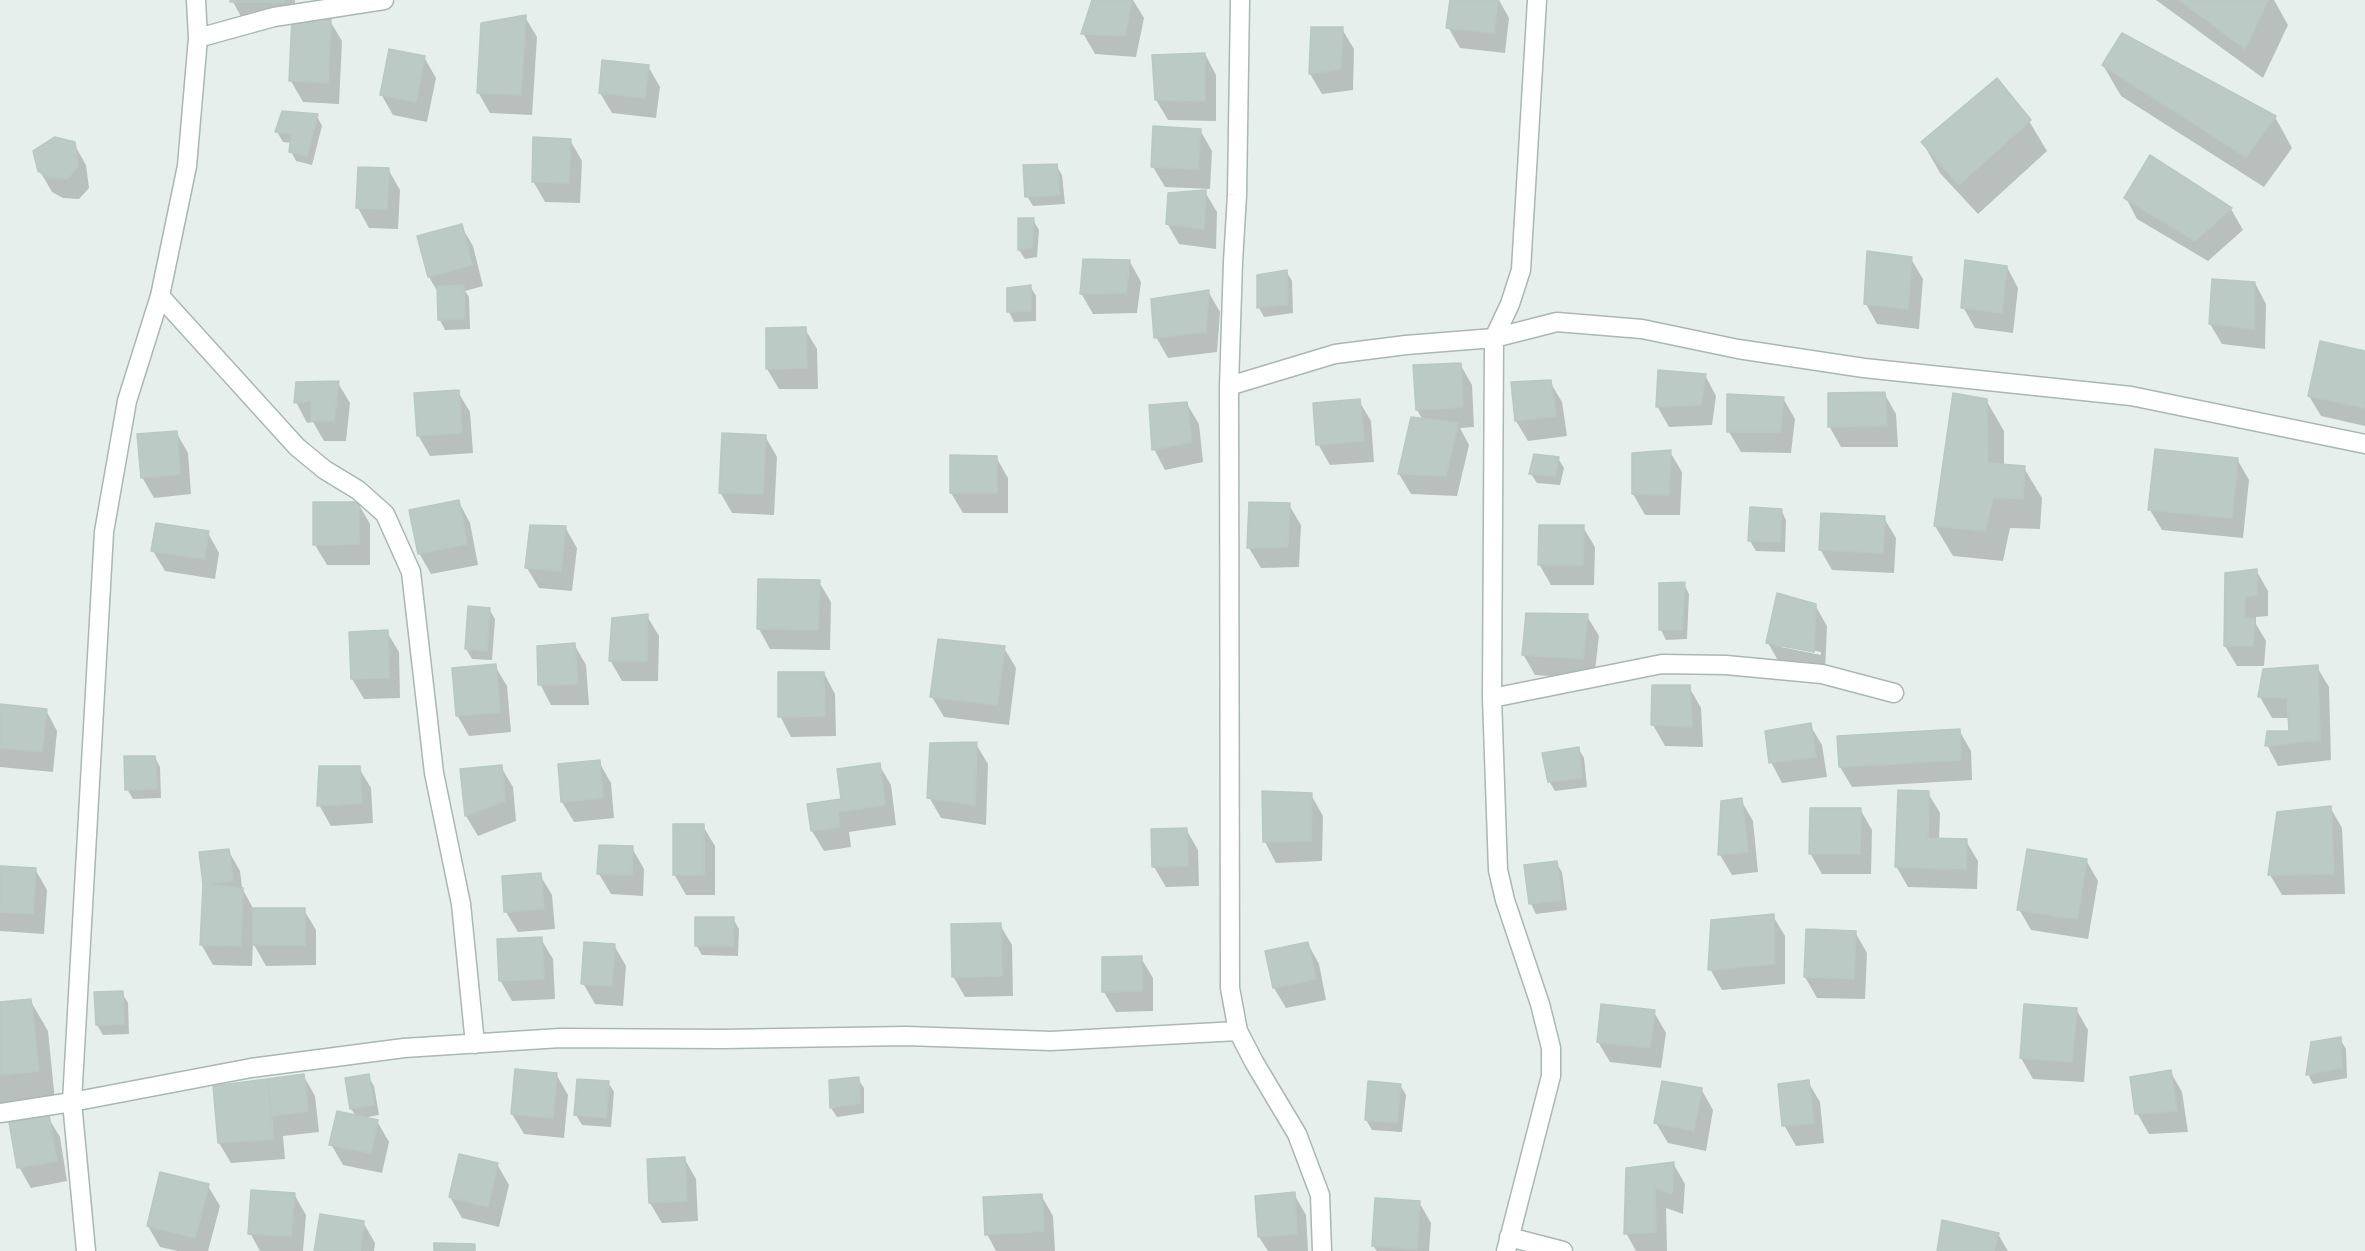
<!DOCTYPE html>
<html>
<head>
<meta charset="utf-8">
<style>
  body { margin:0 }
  canvas { display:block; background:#e6efeb }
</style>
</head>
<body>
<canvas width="2365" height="1251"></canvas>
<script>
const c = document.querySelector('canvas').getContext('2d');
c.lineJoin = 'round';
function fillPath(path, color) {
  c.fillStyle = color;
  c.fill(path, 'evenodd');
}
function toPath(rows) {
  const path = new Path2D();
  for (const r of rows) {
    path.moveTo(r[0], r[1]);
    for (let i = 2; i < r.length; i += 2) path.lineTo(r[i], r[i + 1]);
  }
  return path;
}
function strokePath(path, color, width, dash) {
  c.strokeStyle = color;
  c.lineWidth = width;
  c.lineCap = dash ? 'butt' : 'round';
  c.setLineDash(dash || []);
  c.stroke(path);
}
fillPath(toPath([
  [232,0,295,0,295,19,330,21,342,41,339,104,303,102,291,81,294,22,244,22],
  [1093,0,1133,0,1144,18,1136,57,1095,54,1083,33],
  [1451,0,1499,0,1509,18,1505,53,1460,48,1448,27],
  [2156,0,2274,0,2288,25,2263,78],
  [525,17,537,37,532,115,490,113,478,92],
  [1342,29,1354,49,1353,90,1322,94,1310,74],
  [1205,54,1216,75,1216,121,1168,120,1156,100],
  [424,57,436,78,427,122,393,115,381,94],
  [2103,65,2275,117,2292,148,2264,187,2121,96],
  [648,66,660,87,656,118,612,113,600,93],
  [317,116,322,126,312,165,296,161,291,151,292,143,283,142,277,132],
  [2029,121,2047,151,1978,214,1940,173,1923,143],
  [1200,130,1212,151,1210,189,1165,187,1153,167],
  [570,140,582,161,580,203,545,202,533,181],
  [74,144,86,165,89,188,79,199,63,198,52,192,40,171],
  [2151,157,2231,209,2243,230,2208,261,2137,219,2126,198],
  [1056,165,1062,175,1065,204,1033,206,1027,196],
  [388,169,400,190,398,229,369,228,358,208],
  [1205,192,1217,212,1216,249,1179,244,1167,223],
  [1033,220,1039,230,1037,257,1025,259,1019,250],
  [461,226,473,246,483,286,465,291,469,297,470,329,445,330,440,320,439,294,429,277],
  [1911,259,1923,279,1919,329,1877,324,1866,304],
  [1130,262,1141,282,1137,313,1093,314,1081,293],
  [2007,267,2018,288,2013,333,1975,328,1963,307],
  [1286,271,1292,281,1293,313,1264,317,1259,308],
  [2255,283,2266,304,2265,349,2222,344,2210,324],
  [1030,286,1036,296,1036,321,1014,322,1009,312,1008,289],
  [1208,291,1220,312,1217,352,1168,358,1156,337],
  [805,329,817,349,818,389,779,389,767,369],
  [2365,352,2365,426,2321,416,2309,396],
  [1460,364,1472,385,1474,427,1460,428,1469,445,1457,496,1411,494,1399,474,1423,420,1417,410],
  [1705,375,1716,396,1712,425,1669,427,1657,406],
  [1550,382,1562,402,1567,436,1528,441,1516,421],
  [338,383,350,403,346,441,324,441,313,422,307,423,296,402],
  [458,392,470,412,473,453,430,456,418,435],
  [1884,393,1896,414,1898,447,1841,447,1829,426],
  [1783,398,1795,419,1791,453,1741,452,1729,432],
  [1986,400,2004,431,2004,466,2024,468,2042,498,2040,529,2010,528,2003,561,1953,556,1935,526],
  [1359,401,1371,421,1374,462,1330,465,1318,444],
  [1187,404,1199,424,1203,462,1165,470,1154,449],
  [176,432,188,453,191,494,154,498,142,477],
  [765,436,777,457,774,515,732,513,720,492],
  [1670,452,1682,472,1680,515,1645,515,1633,494,1634,455],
  [996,457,1008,478,1008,513,963,513,951,493],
  [1558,458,1564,468,1560,485,1537,483,1531,474],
  [2237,459,2249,480,2243,538,2162,530,2150,510],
  [459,502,470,523,478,565,431,574,419,553],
  [358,503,370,524,370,565,327,565,315,545],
  [1289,505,1301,525,1299,567,1261,568,1249,548],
  [1781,510,1786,520,1785,552,1756,551,1750,541],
  [1884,518,1896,538,1894,573,1832,570,1820,549],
  [565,527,577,548,572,591,539,588,527,568],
  [1583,527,1595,547,1594,585,1551,585,1539,564],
  [208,533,219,553,215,579,165,571,153,551],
  [2256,570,2268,591,2268,616,2256,617,2256,624,2266,641,2264,666,2237,666,2225,646],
  [819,582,831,602,830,650,770,649,759,629],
  [1684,584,1689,594,1687,639,1666,640,1661,630],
  [1815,605,1827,626,1825,672,1780,664,1768,643],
  [1781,644,1821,652,1821,655,1781,647],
  [489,609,495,619,492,660,472,659,466,649],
  [647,616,659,636,658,681,622,681,610,660],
  [1587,616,1599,636,1594,679,1535,675,1523,654],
  [387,632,399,652,400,698,364,699,352,679],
  [574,644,586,665,589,705,551,705,540,684],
  [1004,648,1016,668,1009,725,944,717,932,697],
  [495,666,507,686,511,732,469,736,457,715],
  [2317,667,2329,687,2331,760,2278,766,2267,745,2291,733,2290,718,2272,718,2260,697],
  [824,673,835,694,836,736,791,737,780,716],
  [1689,687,1701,708,1703,747,1665,746,1653,725],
  [0,706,46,710,57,731,53,772,0,767],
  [1810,725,1822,745,1827,777,1782,783,1771,762],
  [1959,730,1971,751,1972,780,1852,787,1840,767],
  [976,744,988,764,986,825,941,818,929,797],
  [1578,748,1584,758,1587,787,1555,791,1549,781],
  [155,757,160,767,161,798,133,799,127,789],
  [599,762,611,783,614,818,574,822,562,802],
  [879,765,891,785,896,825,849,832,851,847,824,851,812,831],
  [501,767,513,787,516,821,478,836,466,816,462,770],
  [359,768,371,788,373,823,331,826,319,805],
  [1264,793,1311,795,1323,816,1322,861,1276,863,1265,842],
  [1928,793,1940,813,1939,840,1966,841,1978,861,1977,889,1908,887,1896,866],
  [1741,800,1753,821,1758,872,1732,875,1720,855],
  [2330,807,2342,828,2345,894,2282,895,2270,875],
  [1860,809,1872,830,1871,874,1822,874,1810,853],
  [703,826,715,846,715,895,686,895,674,874],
  [1186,829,1198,850,1199,886,1166,887,1154,867],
  [632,848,644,869,643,896,611,894,599,874],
  [228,850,240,871,242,888,254,910,304,910,316,930,316,965,266,966,253,943,252,966,213,965,201,944,205,884,201,854],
  [2086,860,2098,881,2088,939,2031,930,2019,909],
  [1556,863,1562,872,1567,910,1536,914,1531,904],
  [0,867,35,869,47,890,44,934,0,931],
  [540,875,552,895,555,929,518,932,506,912],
  [1773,916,1785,936,1785,984,1722,990,1710,969],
  [733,919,739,929,738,956,702,955,696,945],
  [1000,925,1012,945,1013,996,965,997,953,976],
  [1855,932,1867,953,1865,999,1817,998,1805,977],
  [541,939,553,959,555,999,512,1001,500,980],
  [1308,944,1319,964,1326,1000,1286,1008,1274,988],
  [614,945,626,966,623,1006,595,1004,583,983],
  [1141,958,1153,978,1153,1011,1116,1012,1104,992],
  [122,993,128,1003,129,1034,103,1035,97,1025],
  [30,1000,48,1031,55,1101,0,1107,0,1004],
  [2076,1009,2088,1030,2084,1082,2033,1079,2021,1058],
  [1654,1012,1666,1033,1661,1068,1610,1062,1598,1042],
  [2340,1039,2346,1049,2347,1078,2313,1084,2308,1074],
  [2170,1071,2182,1092,2188,1132,2149,1134,2137,1113],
  [556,1074,568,1095,564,1138,524,1134,512,1114],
  [303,1075,315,1096,319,1132,283,1136,285,1159,231,1163,219,1143,215,1087],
  [368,1076,374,1086,379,1115,362,1118,377,1121,389,1142,382,1173,343,1165,331,1144,356,1116,351,1109],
  [858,1079,864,1088,864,1113,837,1117,831,1108],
  [608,1082,614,1092,611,1127,582,1125,576,1115],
  [1808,1082,1820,1102,1824,1143,1796,1146,1784,1125],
  [1400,1085,1406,1095,1402,1132,1372,1130,1366,1120],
  [1701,1089,1713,1110,1706,1151,1668,1143,1656,1123],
  [48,1117,60,1137,67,1181,31,1188,19,1167],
  [684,1158,696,1179,698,1221,662,1223,650,1203],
  [1673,1163,1685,1184,1683,1214,1666,1208,1667,1251,1636,1251,1626,1233,1628,1170],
  [497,1164,509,1185,499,1227,462,1218,450,1197],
  [208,1186,220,1206,208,1251,178,1251,160,1247,148,1226],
  [294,1194,306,1215,303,1251,260,1251,250,1233],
  [1294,1194,1306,1215,1308,1251,1268,1251,1259,1237],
  [1041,1195,1053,1216,1055,1251,996,1251,987,1234],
  [1419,1202,1431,1223,1429,1251,1377,1251,1373,1246],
  [363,1222,375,1243,374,1251,315,1251],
  [1998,1234,2008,1251,1938,1251]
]), '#0003');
const building = toPath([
  [230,0,284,0,284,2,230,2,230,0],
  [1092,0,1132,0,1125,36,1081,34,1092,0],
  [1450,0,1498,0,1494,33,1446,28,1450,0],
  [2179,0,2268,0,2245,49,2179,0],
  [526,15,521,95,477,93,481,23,526,15],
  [292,17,331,19,328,83,289,81,292,17],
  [1311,27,1343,27,1341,69,1309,74,1311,27],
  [2122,33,2276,116,2246,157,2102,65,2122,33],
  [389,49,425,56,416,102,380,95,389,49],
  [1205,53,1205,101,1155,100,1152,55,1205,53],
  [602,60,649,65,645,98,599,93,602,60],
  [1997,78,2031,120,1959,185,1921,142,1997,78],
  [282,111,318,114,307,156,289,152,291,134,275,132,282,111],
  [1153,126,1201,129,1198,169,1151,167,1153,126],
  [55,137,75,142,78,167,67,179,50,178,38,171,33,151,55,137],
  [533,137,571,139,569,183,532,182,533,137],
  [2150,155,2232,208,2195,241,2124,198,2150,155],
  [1057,164,1060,195,1025,197,1023,165,1057,164],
  [358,167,389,168,387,209,356,208,358,167],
  [1206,190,1204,229,1166,224,1168,193,1206,190],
  [1018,218,1034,218,1032,247,1018,250,1018,218],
  [462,224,472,265,428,277,417,236,462,224],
  [1867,251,1912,257,1908,309,1864,304,1867,251],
  [1083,259,1130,260,1126,293,1080,294,1083,259],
  [1965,260,2007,266,2002,313,1961,308,1965,260],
  [1287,270,1288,304,1257,308,1257,275,1287,270],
  [2212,279,2255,282,2254,329,2209,324,2212,279],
  [464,285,465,319,438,320,437,286,464,285],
  [1031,285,1031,311,1007,312,1007,288,1031,285],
  [1209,290,1206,332,1154,338,1151,299,1209,290],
  [806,327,807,368,766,369,766,328,806,327],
  [2320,341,2365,351,2365,408,2308,396,2320,341],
  [1461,363,1463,407,1416,410,1413,365,1461,363],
  [1658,370,1706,374,1701,405,1656,407,1658,370],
  [1551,380,1556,416,1515,421,1511,382,1551,380],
  [339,381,334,421,311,421,311,401,294,403,296,382,339,381],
  [459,390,462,433,417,436,414,393,459,390],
  [1885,392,1887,426,1828,427,1828,393,1885,392],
  [1953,393,1987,399,1988,463,2025,466,2023,499,1993,498,1985,531,1934,526,1953,393],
  [1727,394,1784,397,1780,432,1727,432,1727,394],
  [1360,399,1364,441,1316,445,1313,403,1360,399],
  [1187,402,1192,442,1152,450,1149,405,1187,402],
  [1411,417,1458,423,1446,476,1398,474,1411,417],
  [177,431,180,474,141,478,137,434,177,431],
  [722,433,766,435,763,494,719,493,722,433],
  [2155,449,2238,458,2232,518,2148,510,2155,449],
  [1671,450,1669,495,1632,494,1632,453,1671,450],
  [1534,454,1559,457,1555,476,1529,474,1534,454],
  [950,455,997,456,997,493,950,493,950,455],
  [459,500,467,544,418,554,409,510,459,500],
  [313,502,359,502,359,544,313,545,313,502],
  [1249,502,1290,503,1288,547,1247,548,1249,502],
  [1750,507,1782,509,1780,542,1748,541,1750,507],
  [1821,513,1885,516,1883,553,1819,550,1821,513],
  [156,523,209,531,204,559,151,551,156,523],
  [530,525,566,526,561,571,525,568,530,525],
  [1539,525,1584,525,1583,565,1538,565,1539,525],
  [2257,569,2257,595,2245,597,2245,617,2255,619,2253,646,2224,646,2225,573,2257,569],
  [758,579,820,580,818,630,757,629,758,579],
  [1685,582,1682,630,1659,630,1659,583,1685,582],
  [1777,593,1816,604,1814,652,1766,643,1777,593],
  [468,606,490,608,487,651,465,649,468,606],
  [1526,613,1588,614,1583,659,1522,655,1526,613],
  [648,614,647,661,609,661,612,618,648,614],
  [388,630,389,678,351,679,349,632,388,630],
  [938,639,1005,646,997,705,930,697,938,639],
  [575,643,578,684,538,685,537,646,575,643],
  [496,664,500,712,456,716,452,668,496,664],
  [2318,665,2320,740,2265,746,2267,731,2289,731,2287,698,2258,697,2263,669,2318,665],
  [778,672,824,672,825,716,778,717,778,672],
  [1652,685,1690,685,1692,727,1651,725,1652,685],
  [0,704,47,709,42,752,0,748,0,704],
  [1811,723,1816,757,1769,763,1765,731,1811,723],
  [1960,729,1961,760,1839,767,1837,736,1960,729],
  [977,742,975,805,927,798,930,743,977,742],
  [1579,747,1582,778,1548,782,1542,753,1579,747],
  [124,756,155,756,157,789,125,790,124,756],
  [600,760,603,798,561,802,558,764,600,760],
  [880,763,885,805,838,812,840,827,811,831,807,804,841,799,837,769,880,763],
  [502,765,505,801,465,816,460,769,502,765],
  [319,766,360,766,362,803,317,806,319,766],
  [1898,790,1929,791,1928,838,1967,839,1966,869,1895,867,1898,790],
  [1262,791,1312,793,1311,841,1263,842,1262,791],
  [1742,798,1748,852,1718,855,1721,801,1742,798],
  [2331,806,2334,874,2268,875,2277,812,2331,806],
  [1810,808,1861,808,1860,854,1809,854,1810,808],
  [673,824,704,824,704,875,673,875,673,824],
  [1187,828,1188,866,1152,867,1151,829,1187,828],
  [599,845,633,846,632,875,597,874,599,845],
  [229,849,233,881,203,884,199,852,229,849],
  [2027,849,2087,859,2077,919,2017,910,2027,849],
  [1557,861,1562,900,1529,904,1524,865,1557,861],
  [0,866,36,868,33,914,0,912,0,866],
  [541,873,544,909,504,912,502,876,541,873],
  [203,884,243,888,241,946,200,945,203,884],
  [253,908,305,908,305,945,253,945,253,908],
  [1774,914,1774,964,1708,970,1711,920,1774,914],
  [695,917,734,917,733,946,695,946,695,917],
  [1001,923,1002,976,952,977,951,924,1001,923],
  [1806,929,1856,931,1854,979,1804,977,1806,929],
  [542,937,544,979,499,981,497,939,542,937],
  [584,942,615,944,612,986,581,984,584,942],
  [1308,942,1316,979,1273,988,1265,951,1308,942],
  [1142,956,1142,991,1102,992,1102,957,1142,956],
  [123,991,124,1024,96,1025,94,992,123,991],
  [31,999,39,1071,0,1075,0,1002,31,999],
  [1601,1004,1655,1010,1650,1048,1597,1042,1601,1004],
  [2024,1004,2077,1008,2072,1062,2020,1058,2024,1004],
  [2341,1037,2342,1068,2306,1075,2311,1042,2341,1037],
  [515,1069,557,1073,553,1118,511,1114,515,1069],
  [2171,1070,2177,1111,2135,1114,2130,1077,2171,1070],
  [304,1074,308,1111,272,1116,267,1079,304,1074],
  [369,1074,374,1105,350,1109,345,1078,369,1074],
  [859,1077,860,1103,830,1108,829,1080,859,1077],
  [267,1079,274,1139,218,1143,213,1086,267,1079],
  [577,1079,609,1081,606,1118,574,1115,577,1079],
  [1809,1080,1814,1123,1782,1126,1778,1084,1809,1080],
  [1368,1081,1401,1084,1397,1123,1365,1120,1368,1081],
  [1662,1081,1702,1088,1694,1131,1654,1123,1662,1081],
  [337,1111,378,1120,371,1153,329,1145,337,1111],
  [49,1115,57,1161,17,1168,9,1122,49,1115],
  [459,1154,498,1163,488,1207,449,1197,459,1154],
  [685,1157,687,1201,649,1203,647,1159,685,1157],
  [1674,1162,1672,1194,1655,1188,1656,1232,1624,1234,1626,1168,1674,1162],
  [160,1172,209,1184,195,1238,147,1226,160,1172],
  [251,1190,295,1193,291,1236,248,1234,251,1190],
  [1295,1192,1297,1234,1258,1237,1255,1196,1295,1192],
  [1042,1194,1044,1231,985,1235,983,1197,1042,1194],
  [1375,1198,1420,1201,1417,1249,1372,1246,1375,1198],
  [320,1214,364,1221,360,1251,314,1251,320,1214],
  [1942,1220,1999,1233,1994,1251,1937,1251,1942,1220],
  [434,1243,475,1244,475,1251,434,1251,434,1243]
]);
fillPath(building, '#bbcac4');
strokePath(building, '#b8c9c2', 1.5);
const minor = toPath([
  [198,38,274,17,384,0],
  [160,296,297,447,325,470,358,490,385,514,411,572,434,773,461,904,475,1044],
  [1229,386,1233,262,1237,195,1240,0],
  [1492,698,1662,664,1726,665,1822,674,1894,693],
  [0,1113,72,1102,251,1068,404,1048,560,1038,722,1039,906,1036,1051,1041,1238,1031],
  [1509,1237,1563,1251],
  [86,1251,72,1102,104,532,127,401,160,296,187,166,198,38,196,0],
  [1322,1251,1320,1195,1297,1134,1254,1062,1238,1031,1230,988,1229,386,1335,354,1406,345,1494,338,1557,322,1642,329,1738,349,1864,368,2131,396,2365,444],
  [1506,1251,1551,1076,1551,1048,1540,1004,1505,900,1498,870,1492,698,1494,338,1510,304,1521,270,1537,0]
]);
strokePath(minor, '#a8b8b2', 21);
strokePath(minor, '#fff', 18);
</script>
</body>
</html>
